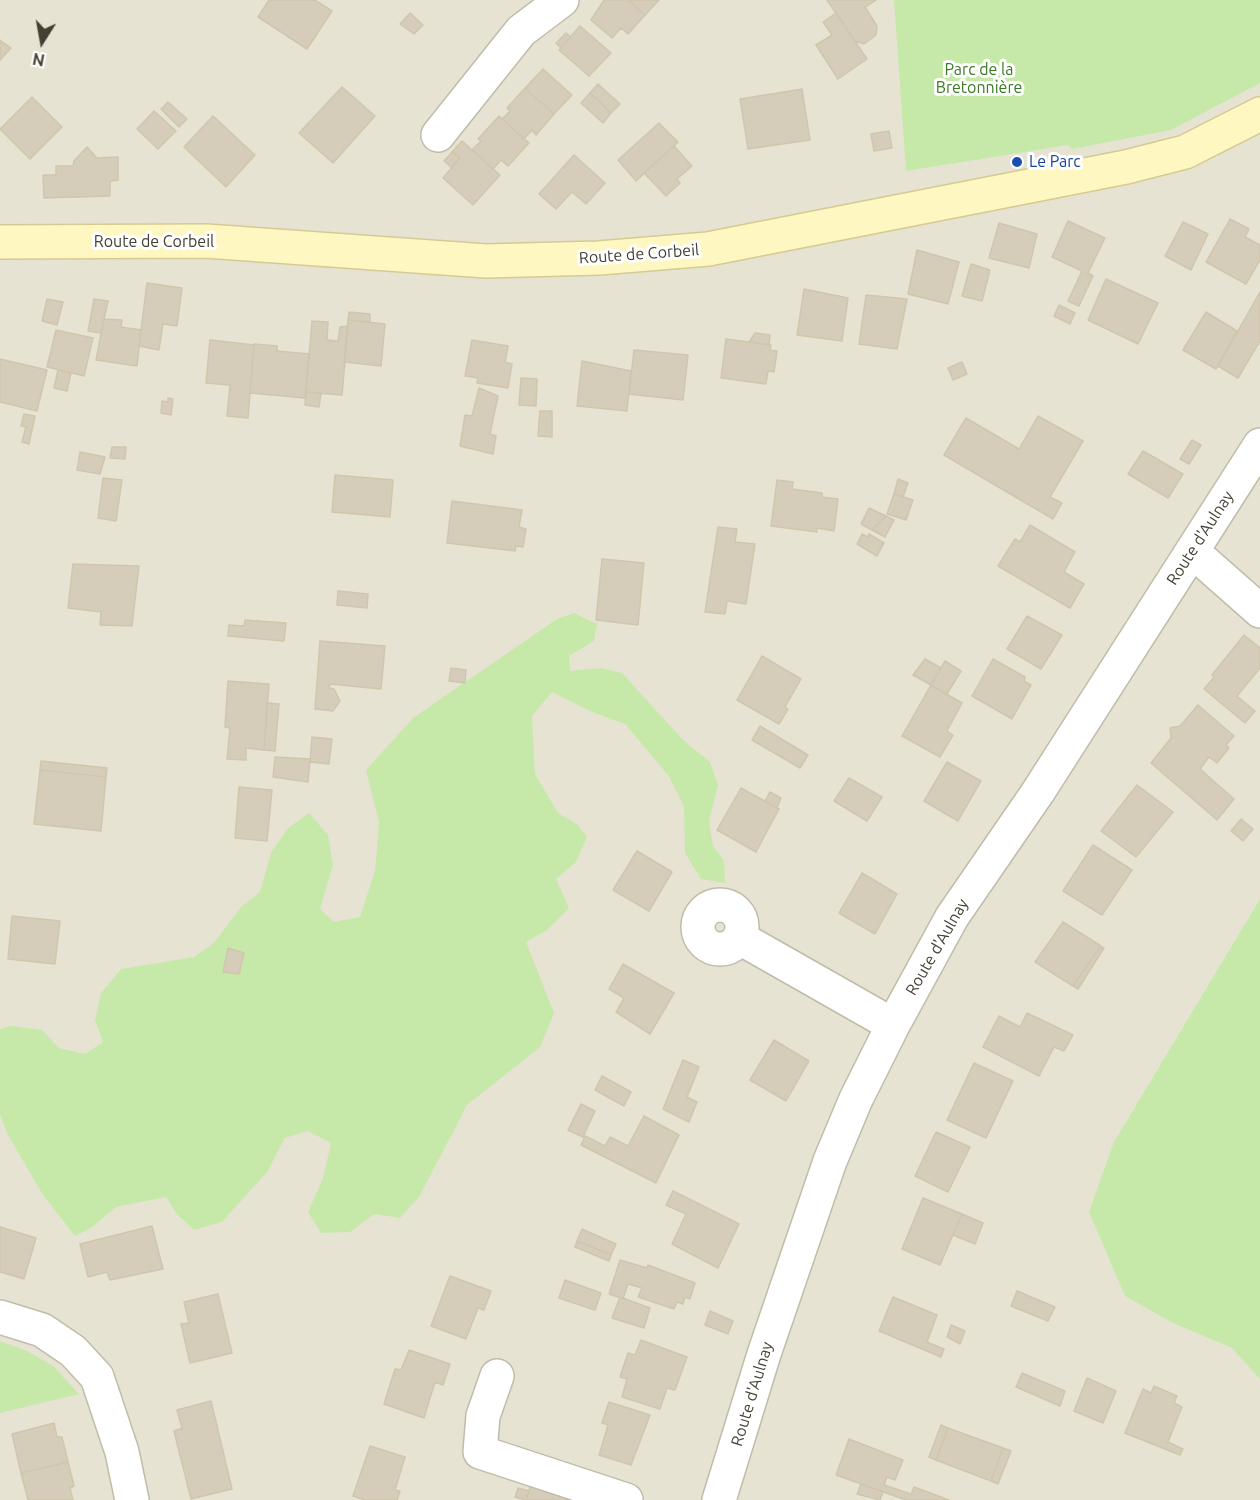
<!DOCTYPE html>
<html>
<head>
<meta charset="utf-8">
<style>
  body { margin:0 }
  #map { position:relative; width:1260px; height:1500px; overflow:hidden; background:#f3f0e4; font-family:Ubuntu,sans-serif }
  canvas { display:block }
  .north { position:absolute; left:12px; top:12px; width:60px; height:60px; -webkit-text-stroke:4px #fff; paint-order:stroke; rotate:191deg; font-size:16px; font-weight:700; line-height:24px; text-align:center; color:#454034 }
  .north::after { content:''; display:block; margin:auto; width:21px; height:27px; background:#454034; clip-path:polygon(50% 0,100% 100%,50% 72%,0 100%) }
</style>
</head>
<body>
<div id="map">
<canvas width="1260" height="1500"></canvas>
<div class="north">N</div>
</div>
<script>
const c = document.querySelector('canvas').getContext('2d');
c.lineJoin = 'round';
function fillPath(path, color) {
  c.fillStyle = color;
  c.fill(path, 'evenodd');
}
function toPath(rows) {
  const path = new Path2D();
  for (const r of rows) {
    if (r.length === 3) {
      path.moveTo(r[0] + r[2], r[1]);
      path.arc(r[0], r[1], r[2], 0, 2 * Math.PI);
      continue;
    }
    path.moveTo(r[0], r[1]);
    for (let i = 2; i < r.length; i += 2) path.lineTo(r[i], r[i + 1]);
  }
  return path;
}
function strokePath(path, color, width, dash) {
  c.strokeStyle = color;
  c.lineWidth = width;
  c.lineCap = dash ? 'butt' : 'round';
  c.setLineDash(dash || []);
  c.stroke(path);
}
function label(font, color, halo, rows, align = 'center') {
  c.font = font + ' Ubuntu,sans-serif';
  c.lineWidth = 6;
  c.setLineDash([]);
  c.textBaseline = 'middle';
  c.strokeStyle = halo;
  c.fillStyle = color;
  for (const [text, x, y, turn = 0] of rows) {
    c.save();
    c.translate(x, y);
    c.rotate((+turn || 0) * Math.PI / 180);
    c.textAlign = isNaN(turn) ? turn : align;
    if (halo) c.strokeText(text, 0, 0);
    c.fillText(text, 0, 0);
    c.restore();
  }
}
fillPath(toPath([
  [0,0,1260,0,1260,1500,0,1500]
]), '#e7e3d2');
fillPath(toPath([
  [894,0,1260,0,1260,83,1171,130,1072,149,1068,145,906,171],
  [574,613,597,624,594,641,569,656,570,671,601,668,622,673,683,740,710,762,718,785,709,821,713,846,724,861,725,883,701,879,685,853,684,806,668,775,625,724,592,712,552,692,532,716,535,774,558,813,578,825,587,837,576,862,556,879,569,908,547,930,526,942,554,1013,540,1047,467,1105,419,1197,400,1218,374,1214,350,1232,321,1233,308,1212,323,1178,331,1143,308,1131,285,1138,267,1172,222,1222,194,1230,177,1214,166,1197,116,1207,91,1228,75,1236,43,1195,7,1133,0,1115,0,1029,10,1026,42,1030,59,1048,85,1054,103,1042,95,1020,101,993,121,969,194,957,214,943,241,907,260,892,271,853,288,828,309,813,328,835,333,865,320,909,334,922,360,917,375,871,379,822,366,770,413,718,557,619],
  [1260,899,1260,1379,1232,1348,1173,1323,1125,1296,1089,1212,1114,1142],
  [0,1341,27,1351,53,1366,79,1394,0,1413]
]), '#c6e9aa');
const building = toPath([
  [269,0,315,0,332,11,307,49,258,17,269,0],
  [604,0,628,0,645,15,628,34,621,28,612,38,591,20,604,0],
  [628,0,659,0,645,15,628,0],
  [827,0,876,0,865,7,877,26,876,35,864,44,855,41,827,0],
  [410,13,423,25,414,34,400,24,410,13],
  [836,13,867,59,838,79,816,45,832,35,823,22,836,13],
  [580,26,611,53,589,76,559,50,580,26],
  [566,33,571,37,561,48,556,43,566,33],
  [0,40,11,48,0,60,0,40],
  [543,69,572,95,554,114,525,88,543,69],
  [598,84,620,104,611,113,590,93,598,84],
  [342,87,375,116,333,163,299,133,342,87],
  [525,88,554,114,536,135,532,130,524,139,502,119,510,111,507,108,525,88],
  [802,89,810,140,748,149,740,99,802,89],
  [590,93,611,113,603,123,581,103,590,93],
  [32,97,62,127,30,159,0,129,32,97],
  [168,102,187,119,179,127,161,109,168,102],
  [154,111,176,131,158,149,137,129,154,111],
  [213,116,255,155,226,187,184,147,213,116],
  [499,116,529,143,508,166,501,160,493,169,472,150,481,141,478,139,499,116],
  [659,123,678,142,636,181,618,160,659,123],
  [889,131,892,148,874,151,871,134,889,131],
  [462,141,500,175,473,205,443,178,460,158,452,152,462,141],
  [674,146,692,166,677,179,680,183,666,196,644,173,674,146],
  [87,147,97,158,118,157,118,180,110,181,110,196,44,198,43,175,56,175,56,166,73,166,74,161,87,147],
  [452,152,460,158,451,167,444,161,452,152],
  [574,155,605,183,586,204,572,192,556,209,539,194,574,155],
  [1230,219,1249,229,1245,237,1260,245,1260,260,1246,284,1206,262,1230,219],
  [1068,221,1105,238,1088,273,1093,276,1079,306,1068,301,1082,271,1052,257,1068,221],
  [1183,222,1208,234,1191,270,1165,256,1183,222],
  [999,223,1037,234,1029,268,989,258,999,223],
  [917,250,959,262,948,304,908,294,917,250],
  [971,264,990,270,982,301,962,296,971,264],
  [1106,279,1158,303,1138,344,1088,320,1106,279],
  [147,283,182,288,177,326,163,324,159,350,139,346,147,283],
  [804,289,848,298,842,341,797,335,804,289],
  [1260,292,1260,341,1238,378,1218,366,1260,292],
  [866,295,907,299,897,349,859,344,866,295],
  [47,299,63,302,57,325,42,321,47,299],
  [94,299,108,301,101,333,88,331,94,299],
  [1059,305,1075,313,1070,324,1054,316,1059,305],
  [349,312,370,314,370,322,348,320,349,312],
  [1206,312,1237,331,1216,369,1183,350,1206,312],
  [104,319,122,320,121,327,141,330,137,366,96,360,104,319],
  [348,320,385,324,381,366,344,362,348,320],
  [312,321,328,322,327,340,338,341,340,327,348,326,342,395,306,392,312,321],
  [56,330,93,338,84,376,47,367,56,330],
  [755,333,770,335,769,345,749,342,755,333],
  [726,339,771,345,770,350,777,351,774,372,768,371,766,384,721,378,726,339],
  [210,340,254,345,248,418,227,416,230,385,206,383,210,340],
  [472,340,508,346,505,362,512,364,508,388,477,383,478,378,465,376,472,340],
  [254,344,277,346,277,351,309,354,305,398,250,393,254,344],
  [634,350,688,355,683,400,629,394,634,350],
  [0,359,47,370,37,411,0,402,0,359],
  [582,361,631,371,627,411,577,406,582,361],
  [962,362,967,374,953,380,948,368,962,362],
  [58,370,71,373,67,391,54,388,58,370],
  [521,378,537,379,536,406,519,405,521,378],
  [479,388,498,396,490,434,496,436,493,454,460,446,465,415,472,416,479,388],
  [306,392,321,393,319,407,305,405,306,392],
  [168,398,173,399,171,415,161,413,162,401,168,402,168,398],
  [540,411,552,411,552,437,538,436,540,411],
  [24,414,35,416,29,444,22,442,26,427,21,426,24,414],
  [1038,416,1083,441,1050,497,1062,503,1053,519,944,455,966,418,1019,449,1038,416],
  [1192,440,1201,445,1189,464,1180,459,1192,440],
  [112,447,126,447,125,459,110,458,112,447],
  [1143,451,1183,474,1168,498,1128,474,1143,451],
  [80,452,105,457,100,474,77,470,80,452],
  [335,475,393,480,390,517,332,512,335,475],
  [103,478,122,480,116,521,98,518,103,478],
  [898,479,908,483,903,497,894,494,898,479],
  [777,480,793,482,792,489,822,493,822,497,838,499,834,531,817,528,817,532,771,526,777,480],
  [894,494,913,500,906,520,887,514,894,494],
  [452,501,522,510,519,527,526,529,523,547,516,546,515,551,447,543,452,501],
  [869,508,886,516,872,530,861,524,869,508],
  [886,516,894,520,885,537,872,530,886,516],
  [1030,525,1075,552,1064,572,1084,584,1070,608,998,566,1015,539,1020,542,1030,525],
  [718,527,737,529,735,542,755,544,746,604,727,601,725,614,705,612,718,527],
  [862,534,868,537,869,534,884,543,877,556,857,544,862,534],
  [602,559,644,563,638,625,596,620,602,559],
  [73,564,139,566,132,626,100,625,101,612,68,608,73,564],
  [338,591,368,594,367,608,337,605,338,591],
  [1027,616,1062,635,1041,669,1007,649,1027,616],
  [245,620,286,623,284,641,228,636,229,625,244,626,245,620],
  [1244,635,1260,648,1260,668,1237,696,1255,711,1245,723,1204,689,1214,677,1212,675,1244,635],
  [320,641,385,646,381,689,330,684,329,688,334,689,340,701,333,711,315,709,320,641],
  [762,656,801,679,785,707,788,709,779,724,737,700,762,656],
  [925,659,941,668,931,685,913,675,925,659],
  [993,659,1025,677,1024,681,1031,685,1012,719,972,696,993,659],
  [945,661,961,671,947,694,931,685,945,661],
  [451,668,466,670,465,683,449,681,451,668],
  [228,681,269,684,264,750,246,748,246,760,227,759,230,728,225,727,228,681],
  [931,685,962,703,947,731,953,735,940,757,902,736,931,685],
  [267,703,279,704,275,751,264,750,267,703],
  [1198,705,1234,736,1226,745,1229,748,1217,763,1209,757,1200,769,1234,799,1217,820,1151,763,1171,738,1170,728,1180,726,1198,705],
  [760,726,808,755,800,768,752,740,760,726],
  [312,737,332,739,329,764,310,762,312,737],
  [275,757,310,759,308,782,273,777,275,757],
  [41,761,107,768,106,777,40,770,41,761],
  [947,762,981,781,958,821,924,801,947,762],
  [40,770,106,777,101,831,34,824,40,770],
  [849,778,882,797,867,821,834,801,849,778],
  [1137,785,1173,812,1136,857,1101,831,1137,785],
  [239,787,272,790,267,841,235,838,239,787],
  [741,788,779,809,756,852,717,830,741,788],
  [770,792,781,798,777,808,765,801,770,792],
  [1241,819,1253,829,1243,841,1231,831,1241,819],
  [1093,845,1132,870,1102,915,1063,891,1093,845],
  [637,851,672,872,649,911,613,890,637,851],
  [862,873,897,894,875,934,839,913,862,873],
  [12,916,60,921,55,964,8,959,12,916],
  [1063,922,1101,946,1073,986,1035,962,1063,922],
  [1101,946,1104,948,1078,989,1073,986,1101,946],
  [228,948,244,953,239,974,223,972,228,948],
  [623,964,674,993,650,1034,616,1012,624,998,609,989,623,964],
  [1027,1013,1073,1035,1064,1051,1054,1047,1039,1076,983,1047,999,1016,1020,1027,1027,1013],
  [774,1040,809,1061,786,1101,750,1080,774,1040],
  [683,1060,699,1067,687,1097,697,1102,689,1122,663,1109,683,1060],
  [974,1063,1013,1081,986,1138,947,1120,974,1063],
  [602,1076,631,1092,624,1106,595,1090,602,1076],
  [581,1104,595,1111,583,1137,568,1130,581,1104],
  [644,1116,679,1135,656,1183,581,1145,585,1136,605,1146,610,1137,628,1146,644,1116],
  [936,1132,970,1147,948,1192,915,1176,936,1132],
  [673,1191,739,1224,718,1268,672,1244,686,1214,666,1205,673,1191],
  [923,1198,962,1214,940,1265,902,1249,923,1198],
  [962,1214,983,1223,975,1244,953,1235,962,1214],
  [152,1226,163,1269,110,1280,107,1272,88,1277,80,1244,152,1226],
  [0,1227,36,1238,24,1279,0,1272,0,1227],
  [582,1229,616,1244,611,1255,577,1241,582,1229],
  [577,1241,611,1255,609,1261,575,1247,577,1241],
  [620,1260,647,1268,648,1265,695,1283,690,1299,685,1297,683,1304,677,1302,674,1309,638,1297,642,1288,628,1284,623,1299,609,1294,620,1260],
  [450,1276,491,1291,484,1310,478,1308,466,1339,431,1326,450,1276],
  [565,1280,601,1293,595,1310,559,1298,565,1280],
  [1017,1291,1055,1307,1048,1321,1011,1306,1017,1291],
  [218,1294,232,1353,190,1363,181,1324,189,1323,184,1302,218,1294],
  [620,1297,650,1308,644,1328,612,1318,620,1297],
  [893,1297,937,1315,927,1342,944,1349,941,1357,879,1331,893,1297],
  [710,1311,733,1321,728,1334,705,1325,710,1311],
  [951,1325,965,1331,960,1344,947,1337,951,1325],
  [641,1340,687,1357,675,1390,667,1388,660,1409,622,1397,627,1379,620,1377,628,1353,635,1355,641,1340],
  [409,1350,450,1364,443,1385,435,1382,424,1418,384,1404,395,1369,401,1370,409,1350],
  [1022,1373,1065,1391,1060,1406,1016,1387,1022,1373],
  [1087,1378,1116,1391,1103,1423,1074,1411,1087,1378],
  [1154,1386,1177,1396,1174,1403,1182,1407,1168,1442,1183,1449,1180,1455,1125,1433,1143,1389,1151,1393,1154,1386],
  [211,1401,232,1489,191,1499,174,1431,182,1428,177,1410,211,1401],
  [609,1402,650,1415,631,1465,599,1455,608,1425,602,1423,609,1402],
  [54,1423,57,1437,62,1437,68,1462,21,1473,12,1434,54,1423],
  [941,1425,948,1428,936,1460,929,1457,941,1425],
  [948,1428,1003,1448,991,1481,936,1460,948,1428],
  [849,1439,903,1460,895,1480,887,1477,884,1485,911,1494,914,1487,949,1500,906,1500,836,1475,849,1439],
  [370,1446,405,1457,395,1490,400,1491,397,1500,365,1500,353,1496,370,1446],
  [1003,1448,1011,1451,998,1484,991,1481,1003,1448],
  [68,1462,74,1486,70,1488,73,1500,28,1500,21,1473,68,1462],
  [533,1479,570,1491,567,1500,526,1500,533,1479],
  [861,1484,883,1492,880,1500,857,1494,861,1484],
  [518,1488,529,1491,526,1500,515,1497,518,1488]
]);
fillPath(building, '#d5cdb9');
strokePath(building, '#d0c6ac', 1.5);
const street = toPath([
  [438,135,521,31,562,0],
  [1192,551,1260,611],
  [720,927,22],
  [740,938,893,1025],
  [0,1317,42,1330,73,1351,97,1377,122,1452,132,1500],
  [497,1376,483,1416,480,1452,626,1500],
  [719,1500,764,1354,830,1161,856,1099,893,1025,952,917,1038,792,1260,445]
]);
const secondary = toPath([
  [0,242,206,241,486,261,599,258,708,249,1126,167,1185,152,1260,114]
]);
strokePath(street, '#c1bca9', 36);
strokePath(secondary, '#d5cb91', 36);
strokePath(street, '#fff', 33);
strokePath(secondary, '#fff7c2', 33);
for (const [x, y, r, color] of [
  [1017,162,6,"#1a4fb4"]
]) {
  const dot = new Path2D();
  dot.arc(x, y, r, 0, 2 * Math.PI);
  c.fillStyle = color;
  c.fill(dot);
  strokePath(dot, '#fff', 2);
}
label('16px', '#3b7925', '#fff', [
  ["Parc de la",979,70],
  ["Bretonnière",979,88]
]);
label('16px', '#164399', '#fff', [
  ["Le Parc",1029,162]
], 'left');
label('16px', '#454034', '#fff', [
  ["Route de Corbeil",154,242],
  ["Route de Corbeil",639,254,-4],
  ["Route d'Aulnay",1200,538,-57],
  ["Route d'Aulnay",937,947,-60],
  ["Route d'Aulnay",752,1394,-73]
]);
</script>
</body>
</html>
